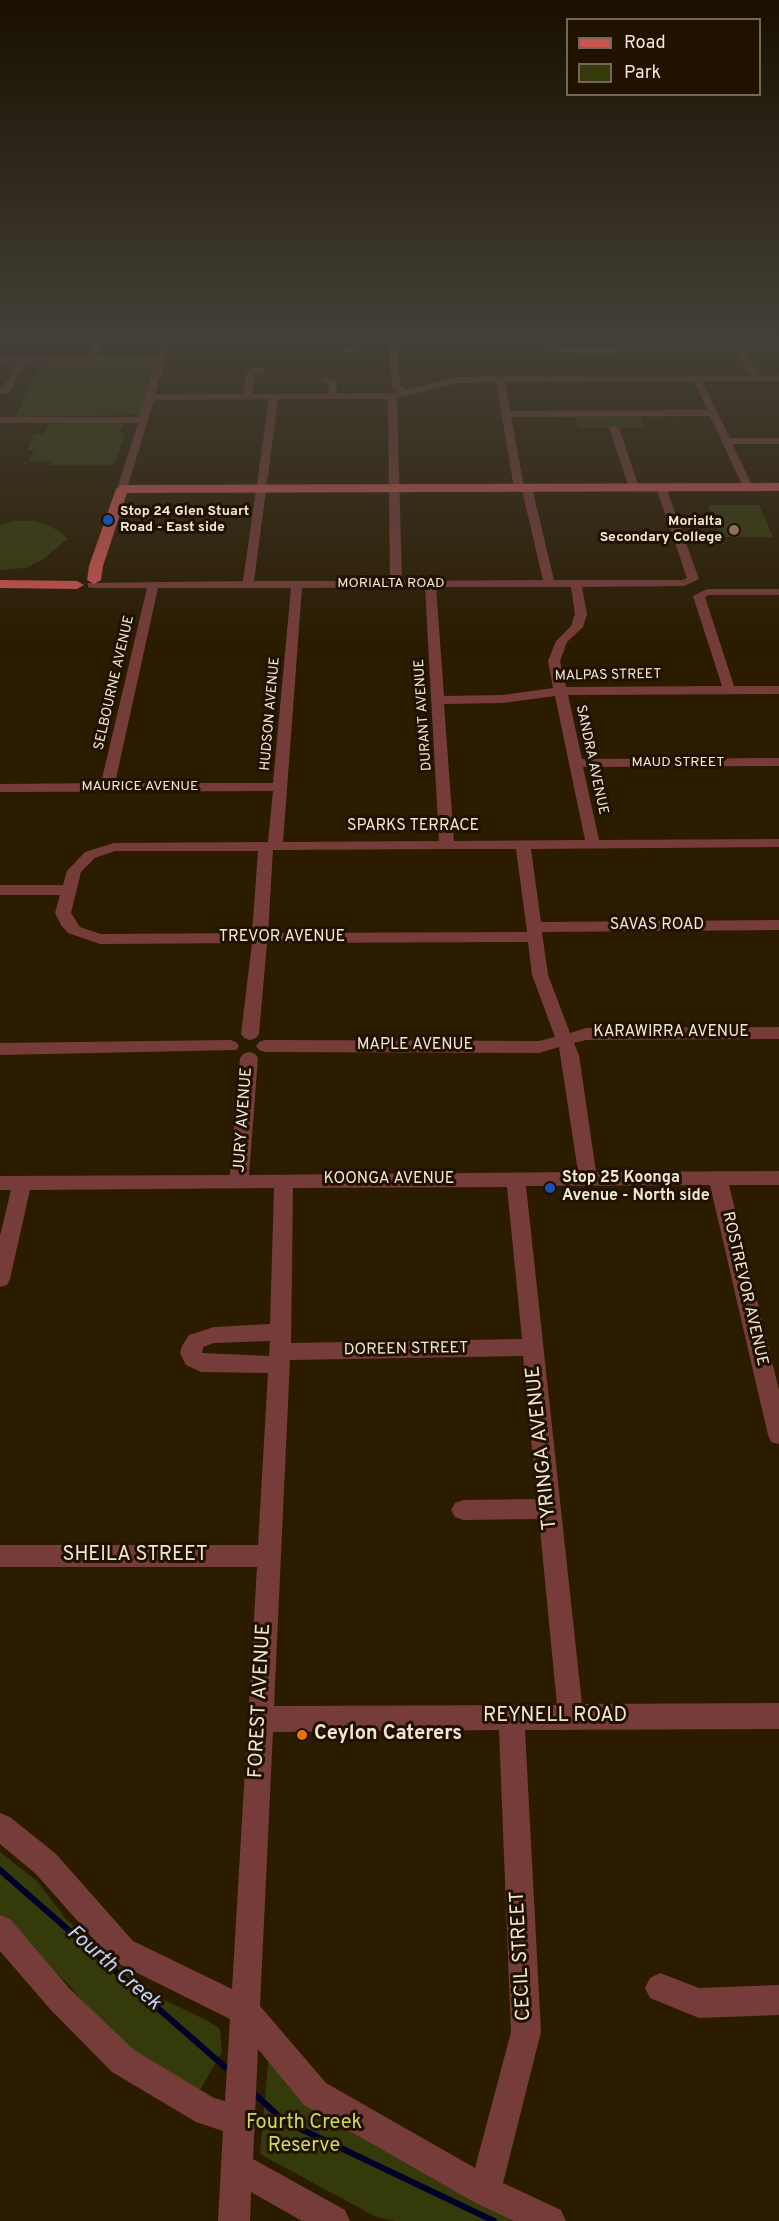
<!DOCTYPE html>
<html>
<head>
<meta charset="utf-8">
<style>
  body { margin:0 }
  #map { position:relative; width:779px; height:2221px; overflow:hidden; background:#2b1c00; font-family:Overpass,sans-serif }
  canvas { display:block }
  .legend { position:absolute; left:566px; top:18px; width:195px; height:78px; box-sizing:border-box; background:#211200; border:2px solid #746756; margin:0; padding:8px 10px; list-style:none; font-size:18px; color:#f0e6d6 }
  .legend li { display:flex; align-items:center; gap:12px; height:30px }
  .legend b { width:30px; border:2px solid #746756 }
</style>
</head>
<body>
<div id="map">
<canvas width="779" height="2221"></canvas>
<ul class="legend">
<li><b style="height:8px;background:#cb5350"></b>Road</li>
<li><b style="height:16px;background:#353a0b"></b>Park</li>
</ul>
</div>
<script>
const c = document.querySelector('canvas').getContext('2d');
c.lineJoin = 'round';
function fillPath(path, color) {
  c.fillStyle = color;
  c.fill(path, 'evenodd');
}
function toPath(rows) {
  const path = new Path2D();
  for (const r of rows) {
    path.moveTo(r[0], r[1]);
    for (let i = 2; i < r.length; i += 2) path.lineTo(r[i], r[i + 1]);
  }
  return path;
}
function strokePath(path, color, width, dash) {
  c.strokeStyle = color;
  c.lineWidth = width;
  c.lineCap = dash ? 'butt' : 'round';
  c.setLineDash(dash || []);
  c.stroke(path);
}
function label(font, color, halo, rows, align = 'center') {
  c.font = font + ' Overpass,sans-serif';
  c.lineWidth = 6;
  c.setLineDash([]);
  c.textBaseline = 'middle';
  c.strokeStyle = halo;
  c.fillStyle = color;
  for (const [text, x, y, turn = 0] of rows) {
    c.save();
    c.translate(x, y);
    c.rotate((+turn || 0) * Math.PI / 180);
    c.textAlign = isNaN(turn) ? turn : align;
    if (halo) c.strokeText(text, 0, 0);
    c.fillText(text, 0, 0);
    c.restore();
  }
}
fillPath(toPath([
  [42,361,154,361,157,362,140,415,15,417],
  [640,415,644,428,578,428,574,416],
  [49,423,124,423,120,432,125,433,114,465,50,465,52,461,29,461,34,450,27,450,34,434,44,434],
  [708,505,759,505,773,537,720,537],
  [13,521,35,521,48,525,62,533,67,539,42,560,25,568,0,570,0,525],
  [0,1852,37,1881,66,1919,150,1993,208,2021,220,2029,222,2052,200,2090,113,2039,69,1985,0,1918],
  [269,2053,545,2221,394,2221,376,2217,260,2154]
]), '#353a0b');
strokePath(toPath([
  [0,1870,225,2067],
  [257,2096,284,2121,494,2221]
]), '#00002b', 6);
fillPath(toPath([
  [97,338,105,338,97,356,158,357,164,338,172,338,155,394,243,394,247,371,251,368,264,368,268,371,255,374,252,394,328,394,329,384,320,380,324,377,336,381,337,394,392,393,398,392,392,387,389,338,397,338,400,386,406,390,457,377,750,376,736,349,636,349,610,354,581,354,547,351,542,338,550,338,553,347,581,348,610,348,636,345,733,345,730,338,738,338,742,345,779,345,779,349,744,349,759,376,779,375,779,381,702,381,730,438,779,438,779,444,732,444,753,487,752,489,743,487,710,416,511,417,524,486,532,488,554,580,682,580,687,578,656,487,661,484,666,487,699,579,684,586,582,587,587,614,583,627,567,642,560,661,566,687,722,686,693,596,707,589,779,589,779,595,709,595,705,597,734,686,779,686,779,694,568,695,582,759,779,758,779,766,583,767,599,840,779,839,779,847,531,849,541,922,779,920,779,930,542,932,548,975,570,1033,586,1028,779,1027,779,1039,586,1040,574,1043,579,1055,596,1172,779,1171,779,1185,729,1185,779,1390,779,1444,771,1442,768,1435,710,1185,526,1186,582,1704,779,1703,779,1729,525,1730,541,2032,503,2183,561,2210,566,2221,514,2221,474,2202,304,2105,258,2049,253,2159,345,2210,350,2221,302,2221,251,2192,250,2221,218,2221,223,2131,196,2122,112,2072,50,2009,0,1951,0,1915,10,1919,70,1989,134,2050,214,2098,225,2101,230,2019,113,1961,36,1874,0,1844,0,1813,10,1817,56,1854,133,1941,232,1989,257,1567,0,1567,0,1545,258,1545,268,1373,201,1372,186,1365,180,1353,182,1346,189,1335,214,1327,270,1324,274,1188,30,1190,10,1279,7,1285,0,1287,0,1236,11,1190,0,1190,0,1176,230,1175,240,1058,243,1054,249,1052,255,1054,258,1058,249,1175,578,1172,559,1047,539,1053,265,1052,259,1050,256,1046,259,1042,265,1040,539,1041,555,1037,532,975,528,942,267,943,259,1034,256,1038,250,1040,244,1038,241,1034,252,943,100,944,68,933,61,925,55,913,60,895,0,895,0,885,63,885,67,871,85,852,114,843,268,842,273,791,0,792,0,784,101,783,147,588,92,588,88,587,88,583,243,581,269,399,154,400,127,489,122,492,117,489,138,423,0,423,0,417,139,417,156,362,26,361,9,393,0,394,0,388,3,388,18,361,0,362,0,356,89,356,97,338],
  [694,381,707,410,510,411,505,382,694,381],
  [496,382,514,488,522,490,543,580,402,581,397,398,457,383,496,382],
  [278,399,388,399,390,581,254,581,278,399],
  [425,587,439,841,283,842,302,588,425,587],
  [436,587,571,587,575,614,571,626,556,641,548,661,553,688,503,695,444,696,436,587],
  [158,588,291,588,273,783,115,783,158,588],
  [555,696,585,840,454,841,444,704,503,703,555,696],
  [447,849,516,849,527,932,268,933,273,850,447,849],
  [115,851,258,851,252,933,101,934,80,927,71,913,81,872,95,858,115,851],
  [507,1187,522,1339,291,1343,293,1188,507,1187],
  [270,1341,269,1356,202,1353,203,1347,214,1343,270,1341],
  [523,1356,537,1499,463,1500,455,1503,451,1510,455,1517,463,1520,539,1519,557,1705,274,1706,290,1360,523,1356],
  [499,1730,511,2032,475,2168,326,2083,260,2006,273,1732,499,1730],
  [353,338,361,338,358,353,341,353,341,349,351,348,353,338],
  [614,425,619,428,639,487,638,489,629,487,609,428,614,425],
  [230,1040,236,1042,239,1046,236,1050,0,1055,0,1043,230,1040],
  [660,1973,699,1988,779,1985,779,2015,699,2018,650,1998,645,1988,650,1978,660,1973]
]), '#763c39');
fillPath(toPath([
  [779,483,779,491,127,493,103,566,101,580,94,584,87,580,89,566,116,489,122,485,779,483],
  [0,580,77,581,84,585,77,589,0,588,0,580]
]), '#cb5350');
const sky = c.createLinearGradient(0, 0, 0, 649);
sky.addColorStop(0, '#180f00');
sky.addColorStop(0.52, '#444037');
sky.addColorStop(1, '#44403700');
c.fillStyle = sky;
c.fillRect(0, 0, 779, 649);
for (const [x, y, r, color] of [
  [108,520,6,"#1a4fb4"],
  [734,530,6,"#8d6e63"],
  [550,1188,6,"#1a4fb4"],
  [302,1735,6,"#e8710a"]
]) {
  const dot = new Path2D();
  dot.arc(x, y, r, 0, 2 * Math.PI);
  c.fillStyle = color;
  c.fill(dot);
  strokePath(dot, '#211200', 2);
}
label('bold 14px', '#f0e6d6', '#211200', [
  ["Stop 24 Glen Stuart",120,512],
  ["Road - East side",120,528],
  ["Morialta",722,522,"right"],
  ["Secondary College",722,538,"right"]
], 'left');
label('14px', '#f0e6d6', '#211200', [
  ["MORIALTA ROAD",391,584],
  ["MALPAS STREET",608,676,-1],
  ["SELBOURNE AVENUE",115,683,-77],
  ["HUDSON AVENUE",271,714,-85],
  ["DURANT AVENUE",424,715,-94],
  ["SANDRA AVENUE",591,760,78],
  ["MAUD STREET",678,763],
  ["MAURICE AVENUE",140,787]
]);
label('16px', '#f0e6d6', '#211200', [
  ["SPARKS TERRACE",413,827],
  ["SAVAS ROAD",657,926],
  ["TREVOR AVENUE",282,938],
  ["KARAWIRRA AVENUE",671,1033],
  ["MAPLE AVENUE",415,1046],
  ["JURY AVENUE",244,1120,-86],
  ["KOONGA AVENUE",389,1180],
  ["ROSTREVOR AVENUE",744,1289,77],
  ["DOREEN STREET",406,1350,-1]
]);
label('bold 16px', '#f0e6d6', '#211200', [
  ["Stop 25 Koonga",562,1179],
  ["Avenue - North side",562,1197]
], 'left');
label('20px', '#f0e6d6', '#211200', [
  ["TYRINGA AVENUE",543,1448,-96],
  ["SHEILA STREET",135,1556],
  ["FOREST AVENUE",261,1701,-87],
  ["REYNELL ROAD",555,1717],
  ["CECIL STREET",522,1956,-93]
]);
label('bold 20px', '#f0e6d6', '#211200', [
  ["Ceylon Caterers",314,1735]
], 'left');
label('20px', '#cbda5b', '#211200', [
  ["Fourth Creek",304,2124],
  ["Reserve",304,2147]
]);
label('italic 21px', '#bad2f9', '#211200', [
  ["Fourth Creek",113,1969,41]
]);
</script>
</body>
</html>
